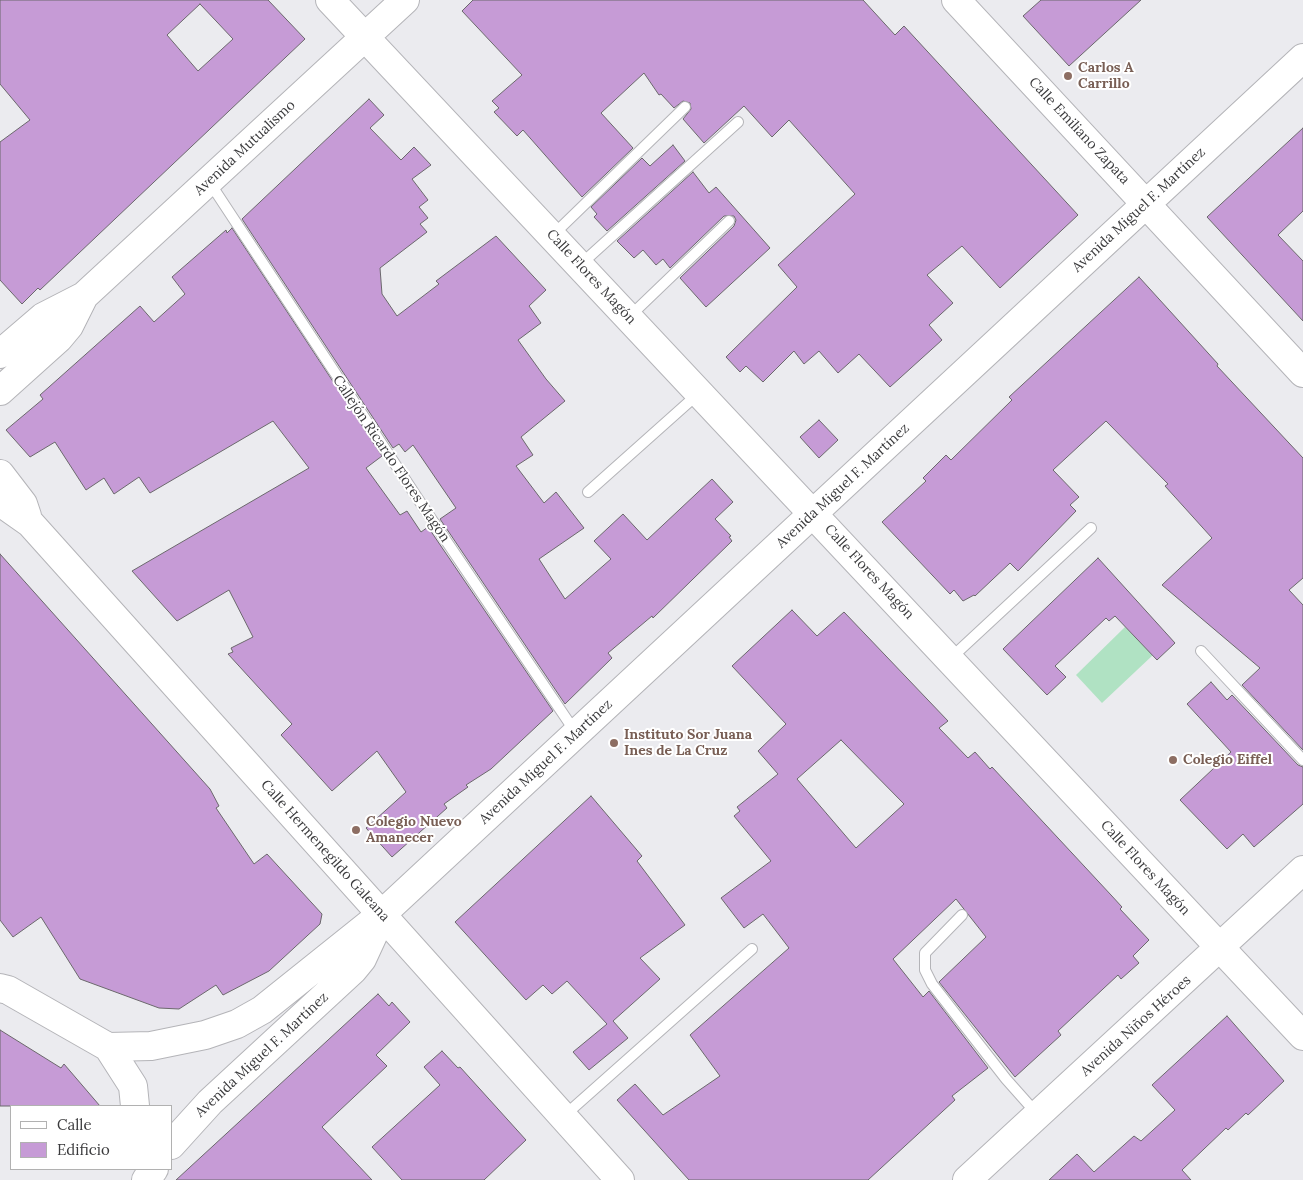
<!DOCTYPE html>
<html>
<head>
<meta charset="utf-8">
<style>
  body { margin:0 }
  #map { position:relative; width:1303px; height:1180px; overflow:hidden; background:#ebebef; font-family:Lora,serif }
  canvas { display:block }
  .legend { position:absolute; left:10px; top:1105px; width:162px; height:65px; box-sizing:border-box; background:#fff; border:1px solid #b1b1b1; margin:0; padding:6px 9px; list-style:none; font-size:15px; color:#3b3b3d }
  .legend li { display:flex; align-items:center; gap:10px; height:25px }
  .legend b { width:25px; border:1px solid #b1b1b1 }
</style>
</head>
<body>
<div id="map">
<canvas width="1303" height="1180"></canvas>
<ul class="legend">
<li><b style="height:6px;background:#fff"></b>Calle</li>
<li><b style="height:14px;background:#c69bd6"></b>Edificio</li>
</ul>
</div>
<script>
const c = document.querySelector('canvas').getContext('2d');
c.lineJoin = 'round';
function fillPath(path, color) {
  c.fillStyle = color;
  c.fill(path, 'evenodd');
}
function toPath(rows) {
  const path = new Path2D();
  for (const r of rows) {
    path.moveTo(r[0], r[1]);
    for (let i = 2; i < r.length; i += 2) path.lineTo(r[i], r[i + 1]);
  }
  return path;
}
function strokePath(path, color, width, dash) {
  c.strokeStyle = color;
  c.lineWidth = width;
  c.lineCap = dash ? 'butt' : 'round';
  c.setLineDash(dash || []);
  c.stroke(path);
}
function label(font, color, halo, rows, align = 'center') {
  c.font = font + ' Lora,serif';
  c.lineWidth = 4;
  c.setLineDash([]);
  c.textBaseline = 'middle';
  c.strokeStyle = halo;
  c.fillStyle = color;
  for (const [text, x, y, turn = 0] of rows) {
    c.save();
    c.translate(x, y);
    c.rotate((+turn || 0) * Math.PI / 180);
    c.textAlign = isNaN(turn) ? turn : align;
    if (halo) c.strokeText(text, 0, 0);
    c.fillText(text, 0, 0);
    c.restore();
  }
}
fillPath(toPath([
  [1125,627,1153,655,1102,703,1076,675]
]), '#b0e2c3');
const building = toPath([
  [0,0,268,0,305,39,40,290,38,288,22,304,0,280,0,142,30,120,0,84,0,0],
  [200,4,233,39,198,71,167,35,200,4],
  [473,0,863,0,895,35,904,26,1078,215,1000,288,962,246,927,275,953,303,929,325,942,340,890,387,859,354,838,373,819,351,804,364,794,351,763,382,746,366,740,372,726,357,797,287,778,265,855,194,789,120,772,137,744,106,704,143,683,119,691,109,690,103,683,101,674,108,661,94,659,95,644,73,601,113,633,148,582,197,523,130,517,136,494,112,499,108,492,101,522,75,462,11,473,0],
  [1041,0,1141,0,1069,66,1023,16,1041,0],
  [369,99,384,115,370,128,401,160,414,147,431,165,412,179,428,200,419,207,428,218,420,224,427,232,380,268,382,294,397,316,439,284,436,281,496,236,546,290,529,306,541,323,518,340,546,379,565,401,521,437,533,455,516,466,544,503,556,492,584,528,539,559,565,599,611,559,594,541,623,514,647,540,712,479,733,502,715,519,731,536,729,537,732,541,653,618,652,616,608,653,612,658,565,704,440,519,456,508,413,445,405,452,399,444,393,448,242,219,369,99],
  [1303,128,1303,211,1278,235,1303,261,1303,321,1207,217,1303,128],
  [673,145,685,161,607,231,594,217,597,214,591,207,642,158,650,166,673,145],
  [693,172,709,193,716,187,770,248,706,307,680,278,734,226,736,220,734,216,724,216,670,268,663,259,656,265,643,250,634,258,617,241,693,172],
  [232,228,382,456,366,468,400,515,407,511,421,532,428,527,553,711,491,769,466,785,468,787,444,804,447,808,392,857,366,828,406,792,377,751,332,791,281,735,292,724,228,654,233,652,231,648,253,637,229,590,177,621,132,571,309,468,273,421,150,493,139,477,114,494,104,478,86,490,55,442,30,457,6,430,43,399,40,395,140,306,154,322,185,294,172,277,226,230,227,233,232,228],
  [1139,277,1218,364,1217,366,1303,458,1303,578,1289,590,1303,605,1303,750,1242,685,1260,668,1162,585,1212,538,1165,486,1168,484,1106,421,1053,470,1079,497,1070,505,1076,511,1018,571,1010,563,975,596,974,595,963,601,954,590,950,594,882,522,926,481,923,478,946,455,951,460,1012,400,1009,397,1139,277],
  [819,420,838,440,819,458,800,437,819,420],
  [0,554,210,789,219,806,216,808,254,864,267,854,322,914,320,924,269,971,223,995,216,985,179,1009,159,1008,80,979,41,917,13,937,0,920,0,554],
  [1098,558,1175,643,1157,660,1115,616,1109,621,1106,618,1055,666,1066,677,1047,695,1003,649,1098,558],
  [792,610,817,636,844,612,948,721,939,728,968,758,975,752,990,769,992,767,1111,895,1122,907,1120,909,1149,940,1133,956,1139,963,1121,979,1118,975,1058,1031,1061,1035,1015,1077,939,982,986,937,956,899,893,959,923,997,929,991,988,1068,952,1096,955,1100,868,1180,689,1180,617,1100,635,1084,663,1115,720,1076,690,1035,789,948,763,914,744,928,721,898,771,861,734,816,740,811,737,807,778,774,758,751,786,724,732,666,792,610],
  [841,740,904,804,856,848,797,779,841,740],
  [1211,682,1227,700,1232,695,1298,765,1303,767,1303,804,1254,847,1243,834,1227,849,1180,800,1231,752,1187,704,1211,682],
  [591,796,642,856,637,861,685,925,640,958,660,979,613,1021,628,1038,589,1070,573,1052,607,1024,567,981,552,994,543,985,526,1000,455,922,591,796],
  [378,994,389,1006,392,1002,410,1022,376,1055,387,1066,322,1127,372,1180,176,1180,378,994],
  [1227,1016,1284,1081,1248,1115,1246,1113,1228,1130,1226,1128,1182,1170,1191,1180,1049,1180,1077,1154,1094,1172,1134,1136,1141,1141,1175,1110,1152,1085,1227,1016],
  [0,1030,61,1068,64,1064,100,1106,0,1106,0,1030],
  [442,1051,458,1068,460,1067,526,1140,484,1180,402,1180,372,1147,440,1085,424,1067,442,1051]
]);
fillPath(building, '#c69bd6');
strokePath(building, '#6b686c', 1);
const lane = toPath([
  [210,183,424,508,576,733],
  [553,235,685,107],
  [580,265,738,122],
  [629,317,729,221],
  [588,492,699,393],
  [1201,651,1303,760],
  [951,658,1091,528],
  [962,915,925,953,925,970,932,984,1006,1079,1038,1115],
  [564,1116,752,949]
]);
const secondary = toPath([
  [330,0,1303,1036],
  [956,0,1303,373],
  [0,354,43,317,84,296,405,0],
  [0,391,59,338,69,326,84,296],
  [0,474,23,504,27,516],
  [0,502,30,523,620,1180],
  [0,988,8,990,108,1047,151,1046,205,1035,237,1024,262,1010,382,914,1303,58],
  [108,1047,133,1086,135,1106],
  [171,1145,210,1102,353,970,362,959,380,920],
  [146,1180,154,1169],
  [967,1180,1303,870]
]);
strokePath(lane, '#b4b4b8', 12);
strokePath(secondary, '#b4b4b8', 30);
strokePath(lane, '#fff', 10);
strokePath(secondary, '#fff', 28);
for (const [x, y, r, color] of [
  [1068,76,5,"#8d6e63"],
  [614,743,5,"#8d6e63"],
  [1173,760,5,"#8d6e63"],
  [356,830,5,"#8d6e63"]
]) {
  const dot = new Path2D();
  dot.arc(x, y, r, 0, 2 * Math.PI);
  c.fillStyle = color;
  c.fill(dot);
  strokePath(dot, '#fff', 2);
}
label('bold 14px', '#785e54', '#fff', [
  ["Carlos A",1078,68],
  ["Carrillo",1078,84],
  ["Instituto Sor Juana",624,735],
  ["Ines de La Cruz",624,751],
  ["Colegio Eiffel",1183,760],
  ["Colegio Nuevo",366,822],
  ["Amanecer",366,838]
], 'left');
label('14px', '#3b3b3d', '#fff', [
  ["Calle Emiliano Zapata",1079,131,47],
  ["Avenida Mutualismo",245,148,-43],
  ["Avenida Miguel F. Martínez",1139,210,-43],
  ["Calle Flores Magón",591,277,47],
  ["Callejón Ricardo Flores Magón",391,459,56],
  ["Avenida Miguel F. Martínez",843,486,-43],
  ["Calle Flores Magón",869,572,47],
  ["Avenida Miguel F. Martínez",546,762,-43],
  ["Calle Hermenegildo Galeana",325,851,48],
  ["Calle Flores Magón",1145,868,47],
  ["Avenida Niños Héroes",1136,1026,-42],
  ["Avenida Miguel F. Martínez",262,1055,-43]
]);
</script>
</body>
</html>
